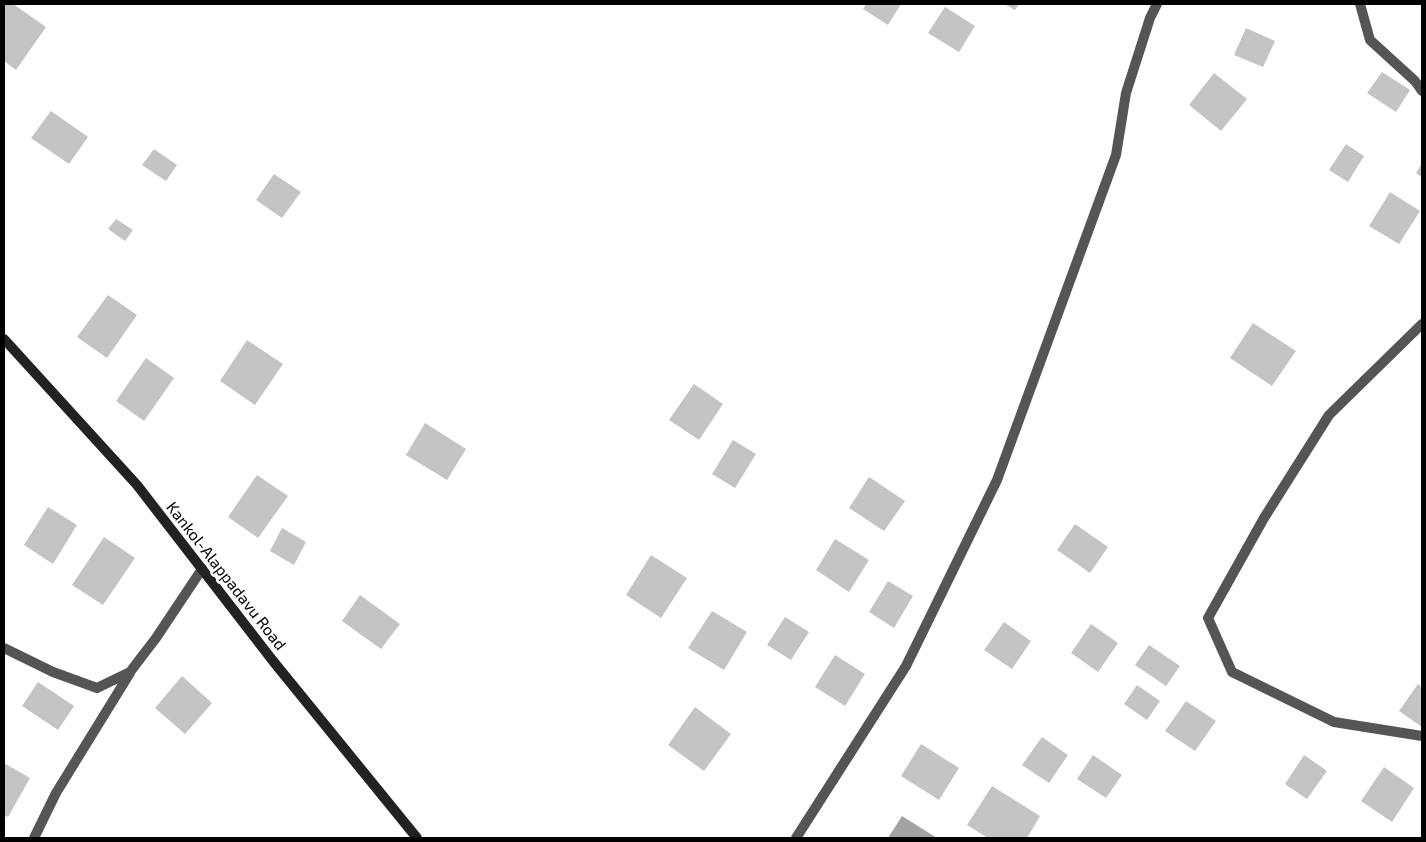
<!DOCTYPE html>
<html>
<head>
<meta charset="utf-8">
<style>
  body { margin:0 }
  #map { position:relative; width:1426px; height:842px; overflow:hidden; background:#fff; font-family:"Exo 2",sans-serif }
  canvas { display:block }
  .frame { position:absolute; inset:0; border:5px solid #000; pointer-events:none }
</style>
</head>
<body>
<div id="map">
<canvas width="1426" height="842"></canvas>
<div class="frame"></div>
</div>
<script>
const c = document.querySelector('canvas').getContext('2d');
c.lineJoin = 'round';
function fillPath(path, color) {
  c.fillStyle = color;
  c.fill(path, 'evenodd');
}
function toPath(rows) {
  const path = new Path2D();
  for (const r of rows) {
    path.moveTo(r[0], r[1]);
    for (let i = 2; i < r.length; i += 2) path.lineTo(r[i], r[i + 1]);
  }
  return path;
}
function strokePath(path, color, width, dash) {
  c.strokeStyle = color;
  c.lineWidth = width;
  c.lineCap = dash ? 'butt' : 'round';
  c.setLineDash(dash || []);
  c.stroke(path);
}
function label(font, color, halo, rows, align = 'center') {
  c.font = font + ' "Exo 2",sans-serif';
  c.lineWidth = 5;
  c.setLineDash([]);
  c.textBaseline = 'middle';
  c.strokeStyle = halo;
  c.fillStyle = color;
  for (const [text, x, y, turn = 0] of rows) {
    c.save();
    c.translate(x, y);
    c.rotate((+turn || 0) * Math.PI / 180);
    c.textAlign = isNaN(turn) ? turn : align;
    if (halo) c.strokeText(text, 0, 0);
    c.fillText(text, 0, 0);
    c.restore();
  }
}
fillPath(toPath([
  [902,816,937,838,888,838]
]), '#a3a3a3');
fillPath(toPath([
  [4,4,13,4,46,27,16,70,4,61],
  [866,4,901,4,888,25,863,9],
  [1004,4,1019,4,1015,10],
  [945,7,975,26,959,52,928,33],
  [1246,28,1275,41,1263,67,1234,55],
  [1382,72,1410,90,1396,112,1367,93],
  [1214,73,1247,99,1221,131,1189,105],
  [51,111,88,137,69,164,31,138],
  [1346,144,1364,156,1348,182,1329,170],
  [154,149,177,165,166,181,142,165],
  [1422,163,1422,177,1416,173],
  [274,174,301,192,282,218,256,200],
  [1390,192,1420,211,1399,244,1369,226],
  [116,219,133,230,125,241,108,229],
  [108,295,137,315,107,358,77,337],
  [1253,323,1296,351,1272,386,1230,358],
  [247,340,283,364,255,405,220,381],
  [146,358,174,378,144,421,116,401],
  [694,384,723,404,699,440,669,420],
  [425,423,466,449,447,480,406,455],
  [733,440,756,454,735,488,712,474],
  [257,475,288,496,258,538,228,517],
  [869,477,905,501,884,531,849,508],
  [48,507,77,525,53,564,24,545],
  [1075,524,1108,547,1090,573,1057,550],
  [282,528,306,542,294,565,270,551],
  [104,537,135,558,103,605,72,585],
  [835,539,869,560,849,592,816,570],
  [651,555,687,578,661,618,626,595],
  [888,581,913,596,894,628,869,612],
  [360,595,400,624,381,649,342,621],
  [712,611,747,632,724,670,688,648],
  [785,617,809,632,791,660,767,645],
  [1004,622,1031,641,1012,669,984,650],
  [1091,624,1118,643,1098,672,1071,653],
  [1149,645,1180,666,1166,686,1135,665],
  [835,655,865,674,845,706,815,687],
  [182,676,212,703,185,734,155,708],
  [38,682,74,706,58,730,22,706],
  [1418,684,1422,688,1422,727,1399,711],
  [1137,685,1160,701,1147,720,1124,704],
  [1186,701,1216,721,1195,751,1165,731],
  [695,707,731,734,704,771,668,745],
  [1042,737,1068,755,1049,783,1022,765],
  [921,744,959,768,939,800,901,776],
  [1093,755,1122,775,1106,798,1077,779],
  [1304,755,1327,771,1307,799,1285,784],
  [4,763,30,778,8,817,4,815],
  [1384,767,1414,788,1392,822,1361,801],
  [992,786,1040,816,1027,838,988,838,967,825]
]), '#c4c4c4');
strokePath(toPath([
  [1360,4,1370,40,1415,81,1422,91],
  [1422,324,1329,415,1264,518,1208,618,1232,672,1334,722,1422,736],
  [4,648,53,672,97,688,130,672,156,638,202,569],
  [34,838,56,793,130,673],
  [796,838,906,666,997,480,1116,155,1126,93,1150,18,1157,4]
]), '#555', 10);
strokePath(toPath([
  [4,339,137,485,273,661,417,838]
]), '#222', 10);
label('16px', '#000', '#fff', [
  ["Kankol-Alappadavu Road",226,576,52]
]);
</script>
</body>
</html>
